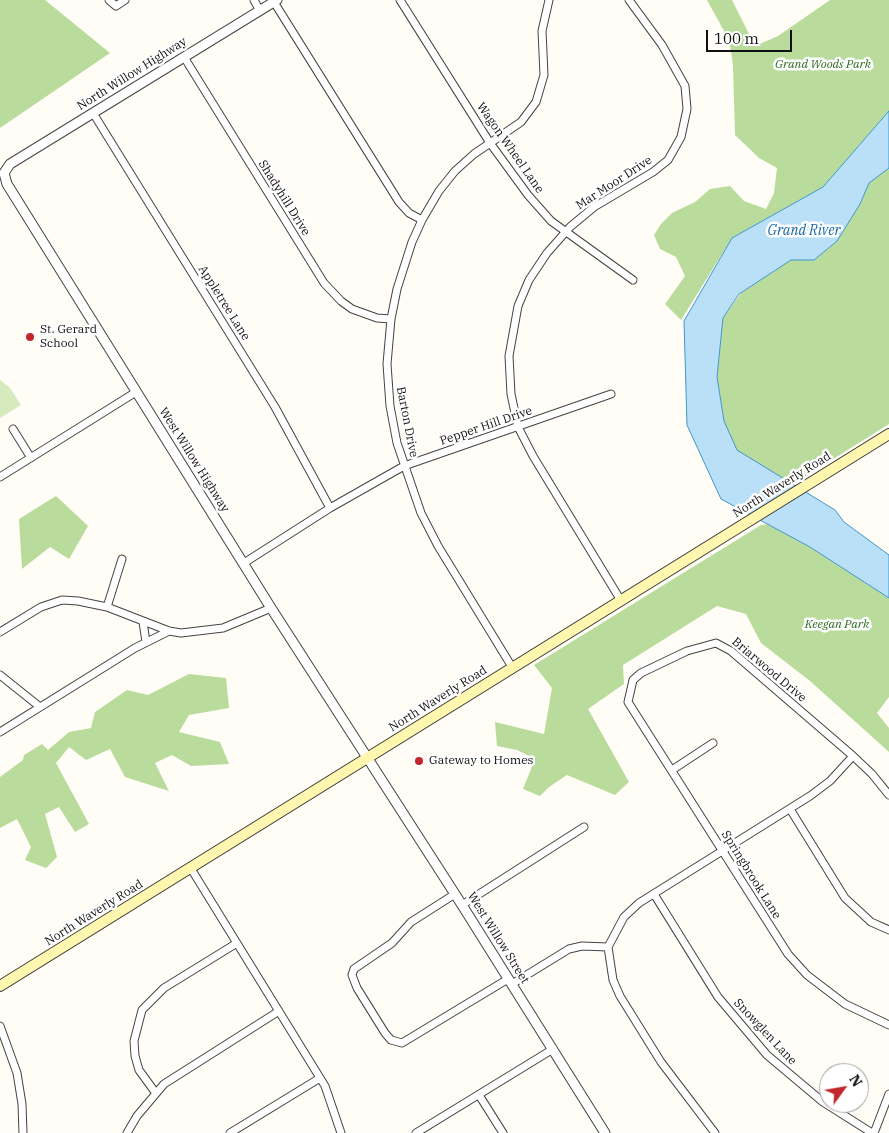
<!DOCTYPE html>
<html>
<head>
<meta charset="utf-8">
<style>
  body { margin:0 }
  #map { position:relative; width:889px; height:1133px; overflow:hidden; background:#fffdf5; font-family:"IBM Plex Serif",serif }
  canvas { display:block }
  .north { position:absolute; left:819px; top:1063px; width:50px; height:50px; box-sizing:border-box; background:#fff; border:1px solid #a0a0a0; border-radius:50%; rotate:58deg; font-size:14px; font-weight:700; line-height:20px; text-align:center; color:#111 }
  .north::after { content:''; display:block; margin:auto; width:18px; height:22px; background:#c4262e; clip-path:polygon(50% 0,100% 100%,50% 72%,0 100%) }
  .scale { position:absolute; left:706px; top:30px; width:86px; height:22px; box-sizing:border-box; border:2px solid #111; border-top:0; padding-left:6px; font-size:15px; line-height:18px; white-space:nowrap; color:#111; -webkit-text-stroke:4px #fff; paint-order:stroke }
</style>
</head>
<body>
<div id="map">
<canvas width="889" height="1133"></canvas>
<div class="north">N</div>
<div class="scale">100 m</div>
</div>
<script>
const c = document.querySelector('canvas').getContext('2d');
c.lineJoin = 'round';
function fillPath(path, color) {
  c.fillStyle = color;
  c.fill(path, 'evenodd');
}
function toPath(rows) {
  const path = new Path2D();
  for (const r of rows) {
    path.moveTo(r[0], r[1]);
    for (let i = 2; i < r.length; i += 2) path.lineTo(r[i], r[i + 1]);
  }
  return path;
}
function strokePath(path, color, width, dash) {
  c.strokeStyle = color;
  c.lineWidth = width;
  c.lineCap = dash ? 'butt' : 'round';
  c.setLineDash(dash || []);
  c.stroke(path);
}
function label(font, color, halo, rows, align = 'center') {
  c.font = font + ' "IBM Plex Serif",serif';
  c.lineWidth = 5;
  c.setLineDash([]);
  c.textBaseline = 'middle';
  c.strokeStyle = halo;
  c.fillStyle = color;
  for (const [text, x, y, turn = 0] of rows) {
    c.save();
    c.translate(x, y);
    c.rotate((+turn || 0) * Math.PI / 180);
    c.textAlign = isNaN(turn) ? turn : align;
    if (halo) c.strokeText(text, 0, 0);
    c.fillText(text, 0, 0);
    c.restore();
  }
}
fillPath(toPath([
  [0,380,10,388,21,405,0,418]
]), '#d5ebbd');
fillPath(toPath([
  [0,0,45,0,110,53,0,128],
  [707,0,732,0,755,46,778,36,830,0,889,0,889,111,823,187,732,238,681,320,665,304,685,276,676,257,660,249,654,235,661,224,672,213,695,202,710,189,730,186,744,201,766,209,774,193,777,168,759,158,735,135,733,65,729,40],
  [889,168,889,424,792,485,737,451,724,421,717,377,723,318,742,292,791,260,814,260,837,241,860,204,869,183],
  [56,496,88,526,69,559,50,547,22,569,19,519],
  [768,524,810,547,889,598,889,697,877,713,889,728,889,752,810,681,761,643,746,614,717,606,623,665,624,684,588,709,629,782,615,795,567,775,549,787,540,796,523,789,535,759,517,750,497,746,495,722,544,734,552,688,534,665,761,525],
  [189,674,226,678,229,708,189,715,179,732,220,742,229,764,191,766,172,755,155,763,169,791,125,777,110,749,86,760,69,747,56,763,89,824,75,832,59,807,45,814,57,857,46,868,25,860,31,847,17,819,0,828,0,777,23,760,24,755,42,744,48,750,69,732,91,728,95,712,127,690,148,695]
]), '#b9dc9c');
const water = toPath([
  [889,111,889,168,869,183,860,204,837,241,814,260,791,260,739,294,723,318,717,377,724,421,737,450,835,510,844,522,889,555,889,598,810,547,721,499,687,425,684,321,732,238,823,187,889,111]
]);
fillPath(water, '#b9e0f7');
strokePath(water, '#3f96cf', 1);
const minor = toPath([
  [109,0,116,6,125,0],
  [254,0,260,11],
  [400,0,490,143,528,195,551,221,633,280],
  [274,2,399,202,409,213,422,220],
  [184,57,324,283,341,301,352,309,377,318,391,319],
  [93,113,275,407,330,508],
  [13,429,31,458],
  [0,477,136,392],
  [244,563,330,508,404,466,611,394],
  [620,599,533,456,518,427,511,394,509,356,518,306,529,280,547,253,570,227,594,207,653,172,668,160,681,137,687,109,685,86,662,45,629,0],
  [107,607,122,559],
  [143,622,146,642],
  [0,632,41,607,62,600,78,601,107,607,169,631,181,633,223,628,271,608],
  [512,667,438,546,421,513,397,443,390,406,387,364,391,319,397,289,412,242,422,220,439,191,455,171,474,154,521,122,536,102,544,75,542,31,549,0],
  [0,675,40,707],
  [0,732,135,648,169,631],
  [672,770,713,743],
  [889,795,872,774,853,756,731,651,716,643,687,651,641,673,633,680,628,702,788,954,807,975,845,1004,889,1025],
  [790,809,845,898,871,922,889,930],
  [190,867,325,1086,341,1133],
  [455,894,411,922,392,943,354,969,352,975,357,988,385,1033,391,1040,402,1043,508,979],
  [654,894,718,997,767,1055,823,1102,872,1133],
  [462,905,584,827],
  [512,984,569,949,582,946,608,947],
  [0,1026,17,1073,22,1104,23,1133],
  [155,1092,139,1070,135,1056,134,1041,142,1010,164,988,237,943],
  [479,1095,503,1133],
  [127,1133,137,1116,164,1084,279,1011],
  [230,1133,320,1078],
  [416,1133,553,1049],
  [715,1133,661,1062,620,996,613,980,608,947,624,917,639,903,810,796,830,781,853,756],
  [874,1133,889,1094]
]);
const tertiary = toPath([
  [277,0,10,164,4,173,7,184,271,608,462,905,605,1133]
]);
const secondary = toPath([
  [0,986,889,434]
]);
strokePath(minor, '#444', 9);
strokePath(tertiary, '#444', 11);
strokePath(secondary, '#333', 12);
strokePath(minor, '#fff', 7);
strokePath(tertiary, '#fff', 9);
strokePath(secondary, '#fff6b0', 10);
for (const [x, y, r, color] of [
  [30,337,5,"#c4262e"],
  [419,761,5,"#c4262e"]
]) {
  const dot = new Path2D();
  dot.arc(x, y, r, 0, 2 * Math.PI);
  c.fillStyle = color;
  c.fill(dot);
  strokePath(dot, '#fff', 2);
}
label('italic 12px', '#2f6b1f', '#fff', [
  ["Grand Woods Park",823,65],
  ["Keegan Park",837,625]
]);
label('12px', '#111', '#fff', [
  ["North Willow Highway",132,74,-32],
  ["Wagon Wheel Lane",510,148,55],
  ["Mar Moor Drive",614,183,-33],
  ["Shadyhill Drive",284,198,58],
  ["Appletree Lane",224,303,58],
  ["Barton Drive",407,422,79],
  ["Pepper Hill Drive",486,426,-19],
  ["West Willow Highway",194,460,58],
  ["North Waverly Road",782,485,-32],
  ["Briarwood Drive",769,670,40],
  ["North Waverly Road",438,699,-32],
  ["Springbrook Lane",751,875,58],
  ["North Waverly Road",94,913,-32],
  ["West Willow Street",498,938,58],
  ["Snowglen Lane",765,1032,47]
]);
label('12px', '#111', '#fff', [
  ["St. Gerard",40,330],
  ["School",40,344],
  ["Gateway to Homes",429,761]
], 'left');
label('italic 14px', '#1768a6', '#fff', [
  ["Grand River",804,231]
]);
</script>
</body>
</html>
